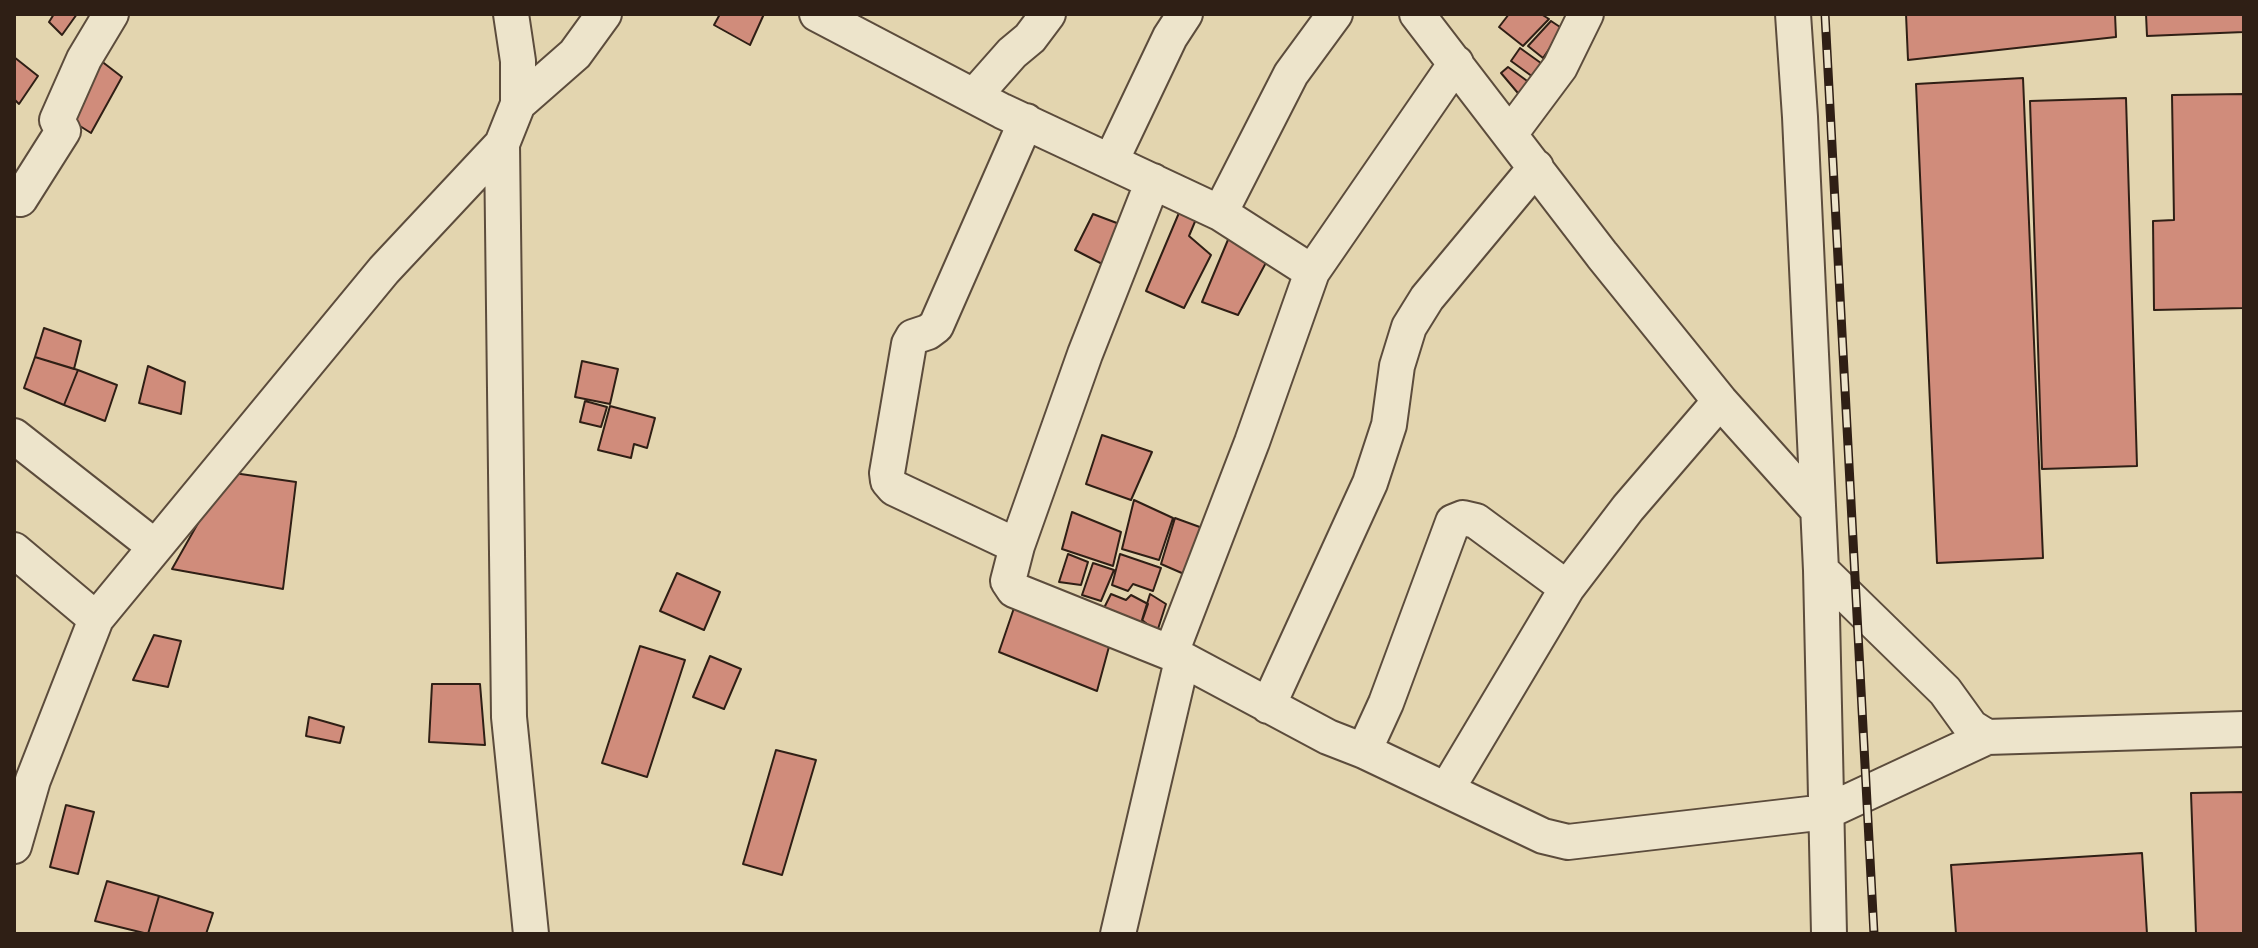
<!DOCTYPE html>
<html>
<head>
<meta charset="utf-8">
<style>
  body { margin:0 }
  #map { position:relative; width:2258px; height:948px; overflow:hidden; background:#e3d5af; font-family:"IM FELL French Canon",serif }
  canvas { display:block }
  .frame { position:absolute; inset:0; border:16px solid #2f1f15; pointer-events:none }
</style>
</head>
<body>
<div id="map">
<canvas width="2258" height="948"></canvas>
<div class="frame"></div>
</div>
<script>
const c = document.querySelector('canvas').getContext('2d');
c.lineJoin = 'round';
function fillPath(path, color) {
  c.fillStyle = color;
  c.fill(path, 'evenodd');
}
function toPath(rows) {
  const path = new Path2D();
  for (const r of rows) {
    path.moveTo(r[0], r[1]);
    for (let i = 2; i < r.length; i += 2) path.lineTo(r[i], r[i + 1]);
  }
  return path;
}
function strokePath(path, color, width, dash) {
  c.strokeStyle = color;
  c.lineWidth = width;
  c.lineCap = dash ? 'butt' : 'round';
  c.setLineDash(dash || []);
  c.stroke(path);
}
const building = toPath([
  [54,14,77,14,62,35,49,22,54,14],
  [720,14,764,14,750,45,714,25,720,14],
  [1509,14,1541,14,1549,19,1523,46,1499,27,1509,14],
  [1906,14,2115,14,2116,37,1908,60,1906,14],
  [2146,14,2244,14,2244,32,2147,36,2146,14],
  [1551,21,1563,29,1543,58,1528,46,1551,21],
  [1520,48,1552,71,1528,105,1501,73,1508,67,1530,83,1533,77,1511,61,1520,48],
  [14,57,38,76,19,104,14,99,14,57],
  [96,57,122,77,91,133,64,116,96,57],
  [2023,78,2043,558,1937,563,1916,84,2023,78],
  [2244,94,2244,308,2154,310,2153,221,2174,220,2172,95,2244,94],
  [2126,98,2137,466,2042,469,2030,101,2126,98],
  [1184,201,1199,212,1189,236,1211,255,1184,308,1146,291,1184,201],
  [1093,214,1130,228,1112,269,1075,250,1093,214],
  [1230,235,1269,257,1238,315,1202,302,1230,235],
  [44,328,81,341,74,369,35,357,44,328],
  [35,357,78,370,64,405,24,388,35,357],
  [582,361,618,369,610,404,575,397,582,361],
  [148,366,185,382,181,414,139,403,148,366],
  [78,370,117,385,105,421,64,405,78,370],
  [585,401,607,407,601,427,580,422,585,401],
  [610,406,655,418,647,448,634,444,631,458,598,450,610,406],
  [1102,435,1152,452,1131,500,1086,484,1102,435],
  [227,472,296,482,283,589,172,569,227,472],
  [1134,500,1173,518,1159,560,1122,549,1134,500],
  [1072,512,1121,532,1113,566,1062,549,1072,512],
  [1175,518,1208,530,1191,577,1161,564,1175,518],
  [1068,554,1088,562,1081,585,1059,582,1068,554],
  [1120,554,1161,568,1153,591,1133,584,1128,591,1112,585,1120,554],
  [1093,563,1114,570,1101,601,1082,595,1093,563],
  [677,573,720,592,704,630,660,611,677,573],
  [1111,594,1126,600,1131,595,1148,604,1140,627,1103,610,1111,594],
  [1150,594,1166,604,1157,632,1142,620,1150,594],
  [1015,605,1110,643,1097,691,999,652,1015,605],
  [154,635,181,641,168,687,133,680,154,635],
  [640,646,685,660,647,777,602,763,640,646],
  [710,656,741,669,724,709,693,697,710,656],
  [432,684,480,684,485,745,429,742,432,684],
  [309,717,344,727,340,743,306,736,309,717],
  [776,750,816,760,782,875,743,864,776,750],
  [2244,792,2244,934,2196,934,2191,793,2244,792],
  [66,805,94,812,78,874,50,867,66,805],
  [2142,853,2147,934,1956,934,1951,865,2142,853],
  [107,881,159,896,148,934,95,921,107,881],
  [159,896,213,913,206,934,148,934,159,896]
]);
fillPath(building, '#d08c7b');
strokePath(building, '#2f1f15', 2);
const minor = toPath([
  [817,14,1002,111,1220,213,1312,272],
  [1417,14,1602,255,1720,401,1817,509],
  [1793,14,1800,117,1821,570,1829,934],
  [974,96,1012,53,1030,38,1048,14],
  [518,104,575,54,604,14],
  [1510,134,1560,67,1586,14],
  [502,144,509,717,531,934],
  [1111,161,1170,37,1185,14],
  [1153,181,1085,354,1017,546,1008,581,1014,590,1171,653,1328,737,1364,751,1543,836,1568,842,1826,812,1987,737,2244,729],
  [14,195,20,199,63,131,57,120,84,59,111,14],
  [1220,213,1291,74,1335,14],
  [14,436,154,546],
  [1017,546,894,488,888,481,887,473,909,344,913,337,928,332,936,326,1026,121],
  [14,550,96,619],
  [1821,570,1945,691,1971,727,1987,737],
  [1171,653,1252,442,1312,272,1456,63],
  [1268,706,1370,483,1389,425,1397,366,1409,327,1427,298,1536,167],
  [1364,751,1386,703,1453,522,1463,518,1476,521,1567,588],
  [1447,789,1567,588,1628,508,1720,401],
  [14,846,33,780,96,619,384,270,502,144,518,104,518,61,511,14],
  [1118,934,1182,660]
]);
strokePath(minor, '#5c4c3c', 38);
strokePath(minor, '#ede4cb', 34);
const rail = toPath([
  [1825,14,1874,934]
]);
strokePath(rail, '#2f1f15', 9);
strokePath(rail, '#ede4cb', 6, [18]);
</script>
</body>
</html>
